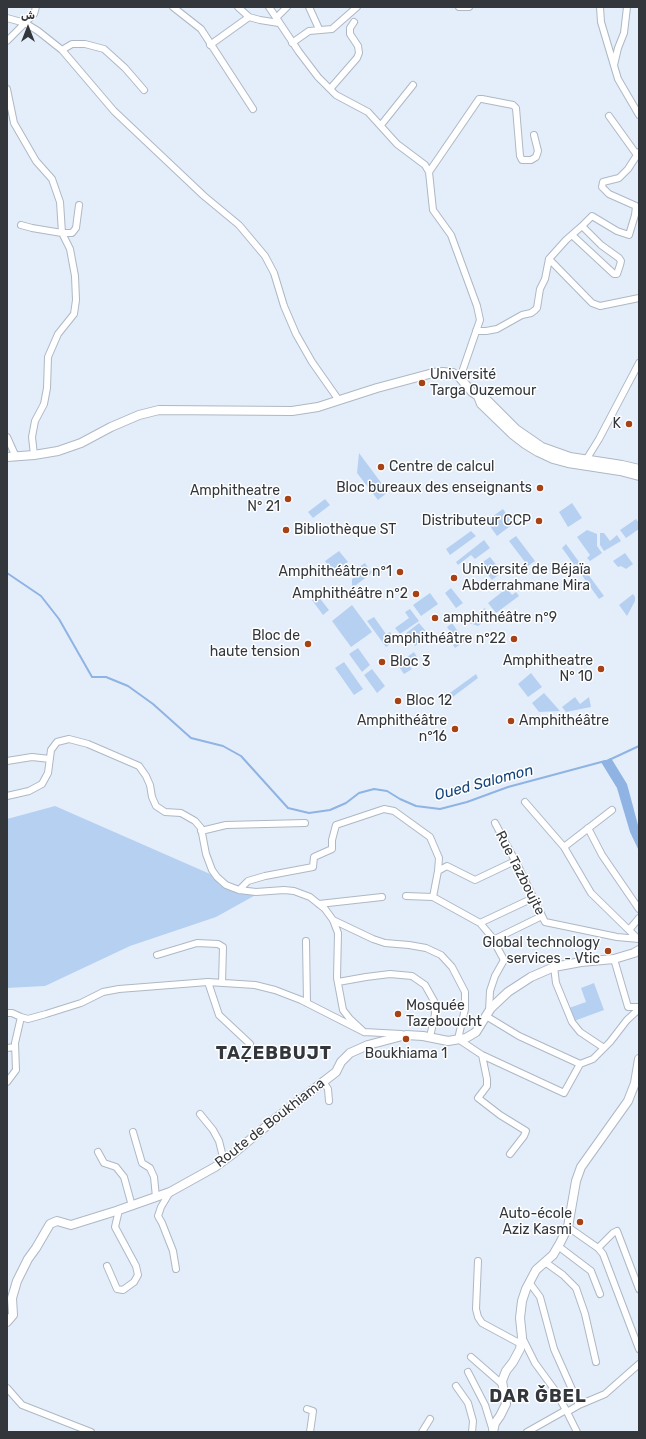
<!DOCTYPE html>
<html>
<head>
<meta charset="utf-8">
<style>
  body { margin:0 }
  #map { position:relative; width:646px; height:1439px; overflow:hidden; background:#e4eefb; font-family:Rubik,Cairo,sans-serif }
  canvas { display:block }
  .frame { position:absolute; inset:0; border:8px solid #33373c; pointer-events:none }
  .north { position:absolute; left:8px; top:8px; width:40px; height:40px; -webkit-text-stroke:3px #fff; paint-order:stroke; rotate:0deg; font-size:11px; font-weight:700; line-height:16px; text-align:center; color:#33373c }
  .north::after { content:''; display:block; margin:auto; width:14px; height:18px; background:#33373c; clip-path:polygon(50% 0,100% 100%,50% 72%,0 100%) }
</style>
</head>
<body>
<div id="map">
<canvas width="646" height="1439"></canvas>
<div class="frame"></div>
<div class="north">ش</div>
</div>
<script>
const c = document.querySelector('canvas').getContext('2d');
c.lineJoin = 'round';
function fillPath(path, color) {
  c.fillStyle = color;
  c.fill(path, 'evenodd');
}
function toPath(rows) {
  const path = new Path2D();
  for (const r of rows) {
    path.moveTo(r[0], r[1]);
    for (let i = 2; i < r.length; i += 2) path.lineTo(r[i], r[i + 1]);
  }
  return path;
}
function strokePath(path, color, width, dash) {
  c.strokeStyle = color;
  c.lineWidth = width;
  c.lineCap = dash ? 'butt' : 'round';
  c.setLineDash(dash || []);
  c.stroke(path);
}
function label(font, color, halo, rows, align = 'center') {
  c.font = font + ' Rubik,sans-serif';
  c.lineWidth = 3;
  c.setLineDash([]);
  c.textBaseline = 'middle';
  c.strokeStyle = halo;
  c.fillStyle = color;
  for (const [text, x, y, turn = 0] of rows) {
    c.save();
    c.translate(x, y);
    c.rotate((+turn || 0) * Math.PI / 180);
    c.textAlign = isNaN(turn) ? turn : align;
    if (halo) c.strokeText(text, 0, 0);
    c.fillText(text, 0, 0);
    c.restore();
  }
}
fillPath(toPath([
  [359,453,388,492,378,500,357,473],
  [325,499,330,505,313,518,308,512],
  [572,503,582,518,568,527,559,512],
  [503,509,513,524,497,536,486,521],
  [636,519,639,523,639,529,626,538,620,530],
  [587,530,597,534,597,546,602,553,590,561,587,558,590,555,577,537],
  [471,531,476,536,450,555,446,549],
  [600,533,604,533,610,541,617,535,621,541,604,551,600,545],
  [516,536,535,561,528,566,509,541],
  [484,540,490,548,475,559,471,555,458,565,456,562],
  [566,544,604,596,599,599,562,548],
  [339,551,348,562,333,572,325,561],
  [625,553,633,564,626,569,621,566,618,567,613,561],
  [490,557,502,572,492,580,480,564],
  [365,563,370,571,377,566,382,572,375,577,372,573,352,588,352,579,359,574,356,569],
  [451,588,463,603,456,608,445,593],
  [507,588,512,595,516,592,519,596,496,613,488,603],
  [315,592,329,610,323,615,309,596],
  [430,593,438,604,421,616,413,605],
  [633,594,635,597,635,601,627,616,619,605],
  [352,605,372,632,351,647,332,621],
  [485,608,491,616,478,626,467,622],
  [410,609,419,621,400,634,395,628,409,618,405,612],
  [374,617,386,634,390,632,396,640,386,647,367,621],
  [419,623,429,635,415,646,405,634],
  [452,623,465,641,455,648,453,645,457,642,447,627],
  [358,648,370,665,362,672,349,654],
  [414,652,417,657,408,664,412,669,404,674,397,664],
  [344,662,363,689,354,695,335,668],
  [372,669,385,686,377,693,364,675],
  [531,673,542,687,528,697,518,684],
  [476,674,478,678,446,702,443,698],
  [544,693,560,711,539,712,532,703],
  [575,697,580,704,589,697,591,707,566,712,562,707],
  [55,806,217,877,226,885,261,892,216,917,130,946,45,986,7,988,7,819],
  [594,983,604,1010,574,1021,569,1008,586,1002,581,988]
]), '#b6d0f1');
fillPath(toPath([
  [611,758,627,784,630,795,639,829,639,851,630,832,617,788,601,762]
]), '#8fb3e2');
strokePath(toPath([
  [7,573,41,596,59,619,92,677,106,677,128,686,153,704,191,738,223,746,241,756,288,808,309,813,330,810,346,803,359,793,374,789,387,791,400,799,416,806,440,809,467,802,508,787,605,761],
  [609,760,639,746]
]), '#8fb3e2', 2);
const minor = toPath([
  [173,7,201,29,253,109],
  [238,7,249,17,260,20,279,23],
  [269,7,299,52,318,77,336,95,368,112,397,144,425,165,429,172,433,210,451,235,477,306,480,320,460,378],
  [309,7,319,29],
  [459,7,469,7],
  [600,7,601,22,618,79,639,115],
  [7,18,25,23,38,31,62,50,114,111,204,196,239,225,265,256,274,273,284,306,296,334,312,362,338,399],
  [276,18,287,7],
  [7,41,34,14,36,7],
  [292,43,309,31,332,29,357,7],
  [210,45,249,17],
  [62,50,72,44,85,44,104,49,125,68,144,90],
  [614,65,618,48,624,33,627,7],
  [7,89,14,123,36,161,52,179,60,202,62,233,70,249,75,276,76,300,74,314,58,334,48,357,47,388,44,404,35,421,32,437,34,455],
  [330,89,357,58,359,53,358,46,350,34,350,28,354,22],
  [609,116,637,155],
  [381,125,413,85],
  [429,172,479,99,482,99,513,105,516,108,520,156,522,160,531,160,536,157,538,151,534,135],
  [21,225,32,228,62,233,72,233,76,228,79,205],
  [572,235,614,274,617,274,620,265,621,261,619,258,601,245,582,226,592,216,617,231,629,235,635,215,636,206,609,194,602,187,603,182,619,178,628,169,639,152],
  [549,259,592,303,600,306,639,298],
  [476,331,486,331,497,329,522,315,531,313,535,310,537,308,540,289,545,279,549,259,566,240,582,226],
  [7,437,16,457],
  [586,460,599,439,639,363],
  [7,761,32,757,50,759],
  [7,796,29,791,42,784,48,773,51,750,57,742,69,739,88,744,139,766,146,776,150,785,152,797,156,806,165,812,181,813,195,821,201,828,206,854,212,870,217,877,226,885,239,890,256,892,284,890,294,891,310,897,325,909,333,920,338,933,337,978,343,1010,350,1019,364,1032],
  [525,802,564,847,591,893,637,938],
  [495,823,520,870,545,922,617,937,639,939],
  [588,828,602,855,639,909],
  [201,831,226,825,305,823],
  [564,847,612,810],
  [239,890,248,881,265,876,313,867,314,857,332,849,332,840,336,825,384,809,394,811,430,837,439,858,438,871],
  [406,896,433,897,480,923,491,936,504,960,495,976,490,991,489,1012],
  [433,897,438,871,447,866,475,880,515,861],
  [319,904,382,897],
  [333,920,373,939,385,943,409,945,426,948,441,955,452,967,465,992,465,1009,458,1039,482,1055,564,1093,580,1064],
  [480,923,533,898],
  [629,930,639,918],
  [493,940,542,916],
  [306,941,307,1003],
  [157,955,197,943,218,944,223,947,222,983],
  [614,959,628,1007,639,1007],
  [554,967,556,983,572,1022,580,1032,604,1048],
  [208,982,219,1015,250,1044],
  [338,982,366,977,390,974,412,976,425,985,434,1001,435,1014,430,1037],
  [7,1013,12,1013,21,1017,28,1019,46,1014,81,1003,103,992,119,989,208,982,255,985,275,990,301,1000,364,1032,401,1034],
  [486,1016,519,1036,580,1064,593,1059,610,1042,627,1020,639,1009],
  [7,1048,15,1047],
  [482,1055,487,1079,487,1086,478,1098,500,1115,526,1131,524,1136,510,1154],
  [323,1081,328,1089,329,1101],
  [7,1082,16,1070,15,1043,21,1017],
  [200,1114,213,1130,219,1141,224,1161],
  [133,1132,142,1163,150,1168,154,1177,156,1197],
  [98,1152,104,1163,116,1167,124,1177,132,1206],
  [170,1192,161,1207,158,1216,162,1223,173,1251,176,1269],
  [568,1227,598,1248,603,1254,639,1349],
  [558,1246,591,1271,600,1294],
  [598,1248,613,1233,617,1231,639,1289],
  [478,1261,476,1309,478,1317,482,1323,521,1344],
  [545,1262,563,1275,576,1288,585,1314,596,1362],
  [107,1266,117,1289,123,1290,134,1282,138,1275,136,1266,115,1227,119,1210],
  [529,1282,540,1297,554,1349,579,1405],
  [522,1337,535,1363,554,1389,566,1410],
  [471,1357,502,1384],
  [468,1372,485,1405,493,1431],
  [456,1386,468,1403,473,1421,472,1432],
  [7,1388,22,1405,91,1432],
  [307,1409,313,1411,310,1432],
  [567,1412,577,1432],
  [422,1432,430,1419],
  [527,1432,566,1410,567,1412,579,1405,605,1394,639,1364]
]);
const tertiary = toPath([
  [478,396,481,404,512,434,525,444,538,452,553,459,568,463,620,471,639,476],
  [7,457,34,455,58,451,81,443,111,427,139,415,159,410,292,411,318,407,377,388,433,373,443,372,453,373,460,378,472,392,478,396,486,399,516,429,542,447,570,457,622,465,639,469],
  [7,1322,13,1315,12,1298,17,1281,28,1259,36,1248,50,1224,57,1221,71,1225,116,1211,170,1192,215,1167,234,1153,275,1119,336,1072,341,1062,350,1053,368,1045,406,1035,423,1036,448,1041,466,1038,476,1032,491,1008,508,992,531,977,554,967,581,962,614,959,634,953,639,950],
  [493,1432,495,1423,500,1416,506,1404,502,1381,506,1371,513,1362,520,1349,522,1337,520,1318,522,1301,526,1289,536,1270,553,1255,560,1243,568,1227,576,1181,581,1167,628,1101,635,1083,639,1059]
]);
strokePath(minor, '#aeb8c4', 8);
strokePath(tertiary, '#aeb8c4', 10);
strokePath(minor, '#fff', 6);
strokePath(tertiary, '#fff', 8);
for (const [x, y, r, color] of [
  [422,383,4,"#a74216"],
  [629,424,4,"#a74216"],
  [381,467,4,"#a74216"],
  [540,488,4,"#a74216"],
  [288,499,4,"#a74216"],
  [539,521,4,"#a74216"],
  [286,530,4,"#a74216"],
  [400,572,4,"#a74216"],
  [454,578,4,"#a74216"],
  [416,594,4,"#a74216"],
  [435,618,4,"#a74216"],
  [514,639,4,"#a74216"],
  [308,644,4,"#a74216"],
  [382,662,4,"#a74216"],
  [601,669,4,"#a74216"],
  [398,701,4,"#a74216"],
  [511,721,4,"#a74216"],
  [455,729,4,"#a74216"],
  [608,951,4,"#a74216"],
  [398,1014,4,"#a74216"],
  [406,1039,4,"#a74216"],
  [580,1222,4,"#a74216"]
]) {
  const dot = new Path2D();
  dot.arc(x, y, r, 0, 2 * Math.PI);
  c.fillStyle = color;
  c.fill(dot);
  strokePath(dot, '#fff', 1.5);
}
label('14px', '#33373c', '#fff', [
  ["Université",430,375,"left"],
  ["Targa Ouzemour",430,391,"left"],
  ["K",621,424],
  ["Centre de calcul",389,467,"left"],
  ["Bloc bureaux des enseignants",532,488],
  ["Amphitheatre",280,491],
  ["N° 21",280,507],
  ["Distributeur CCP",531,521],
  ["Bibliothèque ST",294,530,"left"],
  ["Université de Béjaïa",462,570,"left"],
  ["Abderrahmane Mira",462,586,"left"],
  ["Amphithéâtre n°1",392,572],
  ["Amphithéâtre n°2",408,594],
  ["amphithéâtre n°9",443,618,"left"],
  ["Bloc de",300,636],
  ["haute tension",300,652],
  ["amphithéâtre n°22",506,639],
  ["Amphitheatre",593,661],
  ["N° 10",593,677],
  ["Bloc 3",390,662,"left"],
  ["Bloc 12",406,701,"left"],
  ["Amphithéâtre",447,721],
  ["n°16",447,737],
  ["Amphithéâtre",519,721,"left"],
  ["Global technology",600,943],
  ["services - Vtic",600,959],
  ["Mosquée",406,1006,"left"],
  ["Tazeboucht",406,1022,"left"],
  ["Boukhiama 1",406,1054,"center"],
  ["Auto-école",572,1214],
  ["Aziz Kasmi",572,1230]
], 'right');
label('14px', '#33373c', '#fff', [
  ["Rue Tazboujte",520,873,63],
  ["Route de Boukhiama",270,1123,-38]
]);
label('italic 15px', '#14457d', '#fff', [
  ["Oued Salomon",484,783,-15]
]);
c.letterSpacing = '1px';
label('bold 18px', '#33373c', '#fff', [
  ["TAẒEBBUJT",274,1054],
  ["DAR ǦBEL",538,1397]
]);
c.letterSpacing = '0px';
</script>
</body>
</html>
